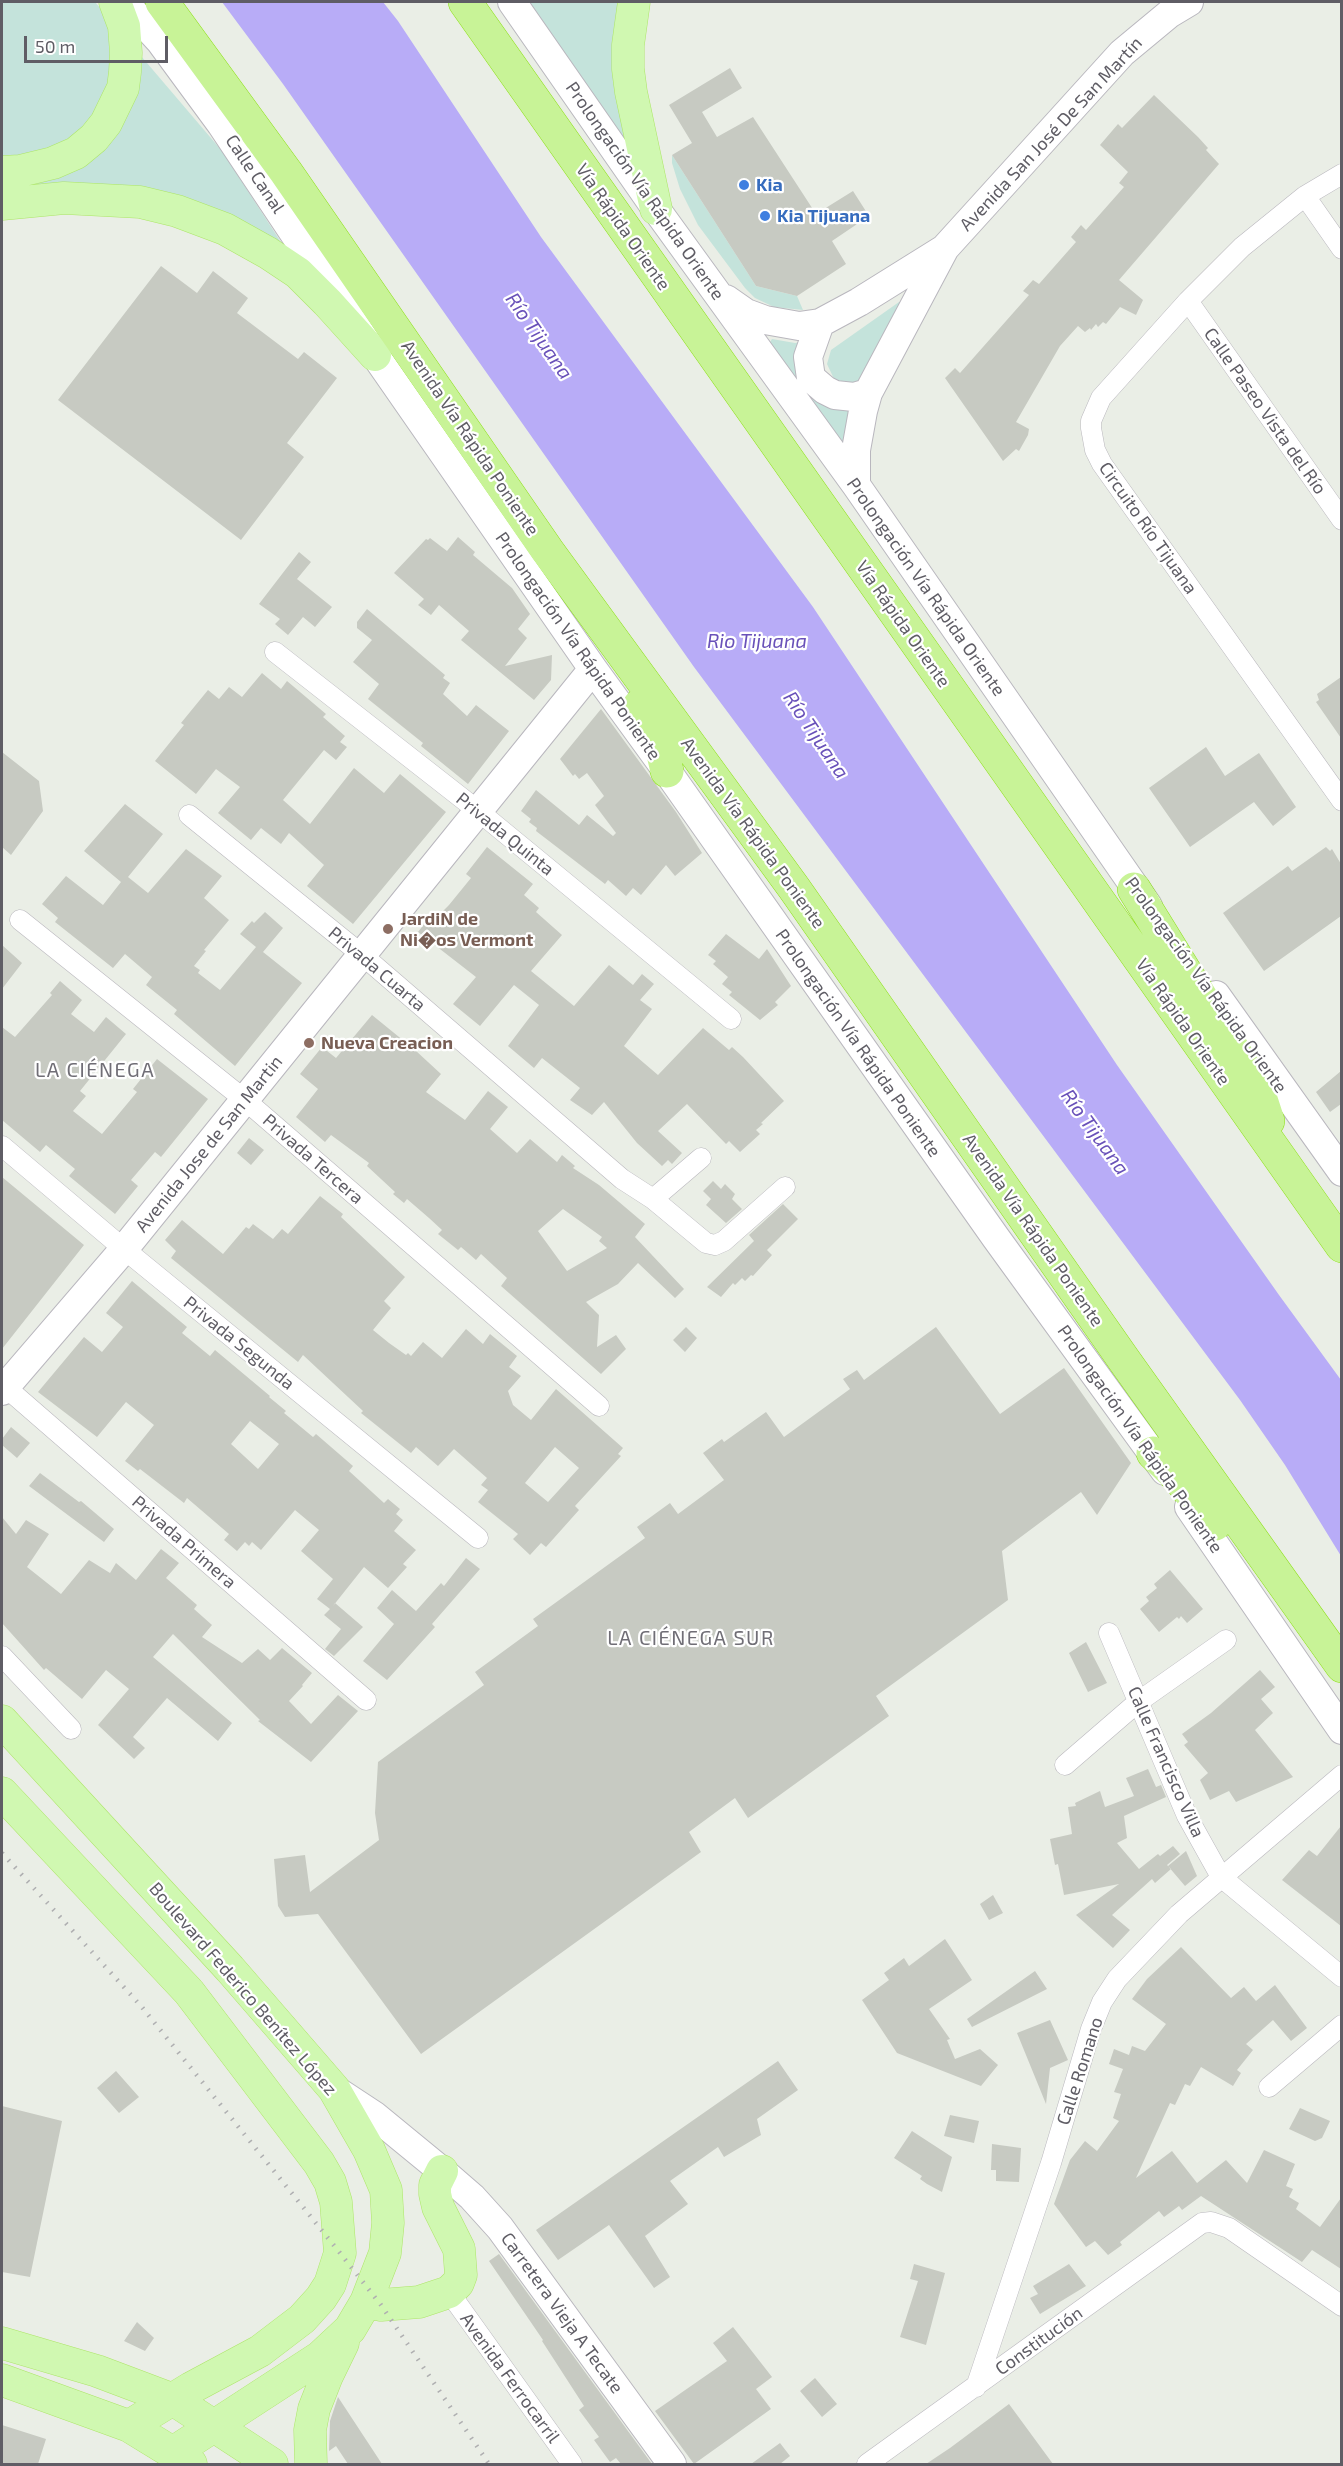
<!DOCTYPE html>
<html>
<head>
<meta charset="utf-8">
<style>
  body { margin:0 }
  #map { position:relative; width:1343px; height:2466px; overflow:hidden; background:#eaeee6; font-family:"Exo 2",sans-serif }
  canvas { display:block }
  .frame { position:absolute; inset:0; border:3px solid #5f5d65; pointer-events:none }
  .scale { position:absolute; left:24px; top:36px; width:144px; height:27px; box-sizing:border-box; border:3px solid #5f5d65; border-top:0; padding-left:8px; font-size:18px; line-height:21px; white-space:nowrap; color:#5f5d65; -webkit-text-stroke:4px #fff; paint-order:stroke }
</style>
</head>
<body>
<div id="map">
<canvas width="1343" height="2466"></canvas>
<div class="frame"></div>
<div class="scale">50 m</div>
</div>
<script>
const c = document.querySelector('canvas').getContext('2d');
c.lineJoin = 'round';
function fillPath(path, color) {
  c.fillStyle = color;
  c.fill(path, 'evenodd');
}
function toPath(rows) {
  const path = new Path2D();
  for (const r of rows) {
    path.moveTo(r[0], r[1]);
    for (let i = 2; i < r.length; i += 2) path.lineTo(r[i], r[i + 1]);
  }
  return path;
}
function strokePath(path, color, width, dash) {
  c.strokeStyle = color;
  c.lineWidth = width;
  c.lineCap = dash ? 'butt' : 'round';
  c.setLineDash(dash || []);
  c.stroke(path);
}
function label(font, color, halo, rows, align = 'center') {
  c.font = font + ' "Exo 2",sans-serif';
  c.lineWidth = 4.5;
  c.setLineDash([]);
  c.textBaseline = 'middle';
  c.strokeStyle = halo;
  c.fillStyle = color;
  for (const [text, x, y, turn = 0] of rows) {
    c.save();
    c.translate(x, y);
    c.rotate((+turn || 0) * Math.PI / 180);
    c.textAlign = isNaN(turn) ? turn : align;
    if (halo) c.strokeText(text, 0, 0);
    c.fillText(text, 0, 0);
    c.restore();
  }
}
fillPath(toPath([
  [2,2,95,2,222,151,286,250,211,211,2,193],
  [526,2,628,2,637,159],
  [672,155,756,286,797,296,803,310,774,307,755,298,745,288,698,225,680,189,672,163],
  [899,302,904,303,871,375,849,387,835,381,827,364,831,350],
  [772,339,795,343,809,341,806,347,849,408,847,452,770,342]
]), '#c4e3db');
fillPath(toPath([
  [222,2,383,2,398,21,541,237,813,607,1117,1065,1279,1295,1341,1380,1341,1556,1285,1465,1240,1400,694,667,283,84]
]), '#b8acf7');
fillPath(toPath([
  [730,68,742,88,702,112,717,137,753,117,816,214,853,191,869,216,832,241,846,264,797,296,756,286,672,155,692,143,669,105],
  [1154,95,1198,137,1208,148,1206,150,1219,164,1119,280,1143,300,1136,315,1120,307,1106,324,1103,322,1098,327,1096,324,1091,330,1090,328,1085,332,1078,326,1060,346,1016,422,1029,429,1028,435,1019,451,1016,449,1003,461,945,378,955,368,960,373,1029,295,1023,291,1033,280,1039,284,1076,242,1071,237,1081,225,1086,230,1124,187,1119,183,1128,172,1100,145,1118,124,1122,128],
  [161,266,197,293,213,271,248,298,237,313,298,359,304,352,337,378,287,443,304,457,241,540,58,400],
  [458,537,475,552,473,555,512,588,530,614,518,629,527,638,505,666,552,655,551,680,534,700,461,640,469,631,439,605,431,615,418,605,424,599,394,573,426,539,428,540,430,538,447,551],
  [299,552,311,562,297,579,332,607,315,627,303,617,288,635,275,624,280,619,259,604],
  [367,609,445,675,443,678,450,683,443,694,467,716,476,705,509,731,468,784,421,746,423,743,368,699,379,684,353,662,372,640,357,628,357,622],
  [262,673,281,689,287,681,326,714,323,717,345,736,340,742,347,747,336,760,324,750,283,800,310,824,354,768,384,793,400,774,446,812,353,924,307,886,324,865,289,833,281,844,261,828,251,840,218,813,240,787,216,769,196,794,155,761,184,725,181,723,208,690,219,699,229,687,242,697],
  [1341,677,1341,738,1316,702,1319,700,1317,694],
  [601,709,676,812,702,853,675,876,666,865,641,895,633,888,626,896,608,880,605,884,536,831,537,828,529,822,531,819,521,811,536,790,579,825,587,815,613,836,616,833,595,805,604,796,587,773,579,779,575,774,573,776,560,759],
  [1206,747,1225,776,1259,753,1296,807,1273,826,1254,802,1190,847,1149,788],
  [2,752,39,781,43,811,11,855,2,847],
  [125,804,163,834,128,877,148,893,186,849,222,876,204,898,229,920,204,950,206,951,194,966,200,970,198,973,220,990,256,947,240,934,252,921,254,923,265,912,283,928,263,952,302,983,235,1066,174,1014,177,1010,146,985,152,977,125,954,113,968,55,922,58,918,42,904,66,876,103,905,121,882,84,851],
  [487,847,533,884,524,895,539,908,536,912,562,935,531,971,574,1006,609,965,633,985,642,974,654,984,640,1000,652,1009,624,1046,658,1075,703,1028,729,1050,732,1047,743,1057,784,1101,761,1123,763,1124,756,1130,760,1134,740,1152,729,1141,726,1144,687,1104,658,1131,682,1153,672,1164,668,1160,662,1166,637,1143,604,1102,592,1115,570,1100,580,1088,542,1058,534,1068,508,1046,539,1005,514,985,480,1026,453,1004,476,977,418,932,432,914,436,918,449,905,471,878,466,874],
  [1326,847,1330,851,1332,849,1341,864,1341,916,1264,971,1223,913,1288,866,1292,871],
  [726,934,759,959,767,949,791,986,775,1002,778,1005,760,1020,729,995,732,992,722,984,728,977,713,964,716,961,708,955],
  [2,945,22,963,2,989],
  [60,981,82,1000,71,1014,94,1032,106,1017,126,1034,80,1091,86,1096,73,1111,102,1134,137,1092,133,1089,157,1059,208,1099,161,1157,155,1152,131,1180,138,1186,115,1214,69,1176,75,1169,46,1145,40,1152,2,1120,2,1027,15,1037,52,995,50,993],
  [372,1015,415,1050,441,1074,426,1092,465,1120,488,1091,508,1107,490,1129,517,1153,530,1139,557,1162,562,1155,575,1166,573,1168,599,1185,645,1224,635,1237,684,1289,675,1298,638,1263,618,1284,586,1302,599,1315,597,1347,616,1335,626,1349,601,1374,501,1286,507,1278,481,1254,476,1260,461,1247,458,1250,438,1234,442,1230,429,1218,407,1199,404,1203,393,1194,395,1192,367,1166,369,1163,331,1135,325,1142,296,1117,318,1089,300,1074,322,1047,336,1058],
  [563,1209,602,1237,599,1241,607,1248,567,1271,538,1231],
  [1341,1071,1341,1104,1330,1112,1316,1092],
  [249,1138,264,1150,251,1165,237,1153],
  [2,1177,84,1245,2,1349],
  [713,1181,721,1189,725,1184,735,1194,732,1199,742,1209,726,1223,706,1205,711,1199,703,1191],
  [320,1196,343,1214,341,1217,405,1277,384,1301,391,1308,373,1330,389,1343,406,1355,408,1353,411,1356,423,1342,442,1358,466,1329,483,1344,490,1334,517,1356,509,1367,521,1376,508,1391,513,1405,531,1420,556,1389,623,1448,618,1454,621,1456,575,1506,579,1510,546,1547,541,1543,530,1555,513,1539,518,1534,478,1502,488,1490,481,1485,487,1478,454,1449,438,1466,416,1447,411,1453,361,1413,363,1411,303,1355,298,1362,171,1258,176,1251,165,1240,182,1220,223,1254,246,1227,249,1229,253,1224,273,1239,282,1229,288,1234],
  [555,1447,579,1468,548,1502,525,1483],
  [783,1204,798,1219,767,1250,772,1255,753,1276,751,1275,745,1281,742,1278,735,1285,733,1283,721,1297,707,1287,754,1241,749,1235],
  [132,1281,187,1327,182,1333,210,1356,215,1350,270,1396,269,1397,286,1411,284,1413,313,1437,316,1434,353,1466,349,1471,384,1503,388,1499,400,1509,396,1514,403,1520,394,1531,416,1550,403,1564,407,1567,388,1588,364,1567,333,1606,335,1603,363,1627,334,1656,325,1649,341,1629,324,1615,330,1609,317,1599,333,1579,301,1551,319,1530,295,1510,261,1550,252,1542,249,1546,245,1542,237,1551,224,1540,229,1534,187,1498,184,1503,140,1469,138,1471,125,1461,154,1425,126,1402,97,1437,38,1392,84,1337,102,1352,123,1327,106,1313],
  [250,1421,279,1444,258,1469,231,1444],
  [686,1327,697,1338,685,1352,673,1340],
  [936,1327,1000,1414,1064,1368,1131,1463,1097,1515,1081,1492,1002,1551,1008,1600,876,1696,889,1716,748,1818,735,1798,689,1832,701,1852,421,2054,318,1914,285,1917,278,1906,274,1859,305,1855,310,1892,379,1840,375,1813,378,1762,484,1685,475,1672,538,1626,533,1619,645,1538,637,1527,670,1503,678,1514,724,1480,703,1453,722,1439,724,1442,766,1412,784,1437,850,1389,843,1379,857,1370,864,1380],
  [11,1427,30,1443,17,1458,2,1445,2,1439],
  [40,1473,79,1502,81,1501,114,1529,104,1542,29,1486],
  [2,1517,16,1534,26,1520,49,1534,27,1567,61,1594,89,1560,110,1573,116,1563,136,1580,161,1549,179,1563,166,1578,197,1605,194,1609,212,1625,202,1637,242,1663,258,1649,270,1660,282,1648,312,1673,302,1685,303,1686,289,1701,311,1724,338,1695,358,1711,311,1762,258,1721,260,1720,173,1634,153,1657,232,1723,218,1741,167,1698,133,1737,145,1748,134,1759,98,1725,129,1689,106,1670,82,1699,46,1668,44,1670,2,1623],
  [466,1558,480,1569,432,1624,435,1627,387,1680,363,1661,394,1624,377,1608,392,1590,416,1611,441,1583,444,1586],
  [1170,1570,1203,1609,1187,1623,1181,1616,1179,1619,1177,1617,1159,1632,1140,1609,1149,1601,1146,1597,1157,1588,1154,1584],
  [1086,1642,1107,1683,1088,1692,1069,1653],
  [1260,1670,1275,1687,1261,1699,1273,1713,1255,1730,1293,1777,1236,1802,1229,1791,1210,1800,1200,1780,1208,1773,1184,1745,1188,1742,1182,1734,1211,1713],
  [1148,1769,1156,1787,1161,1785,1166,1797,1124,1816,1127,1838,1117,1843,1139,1869,1158,1854,1160,1856,1173,1846,1180,1854,1167,1865,1171,1869,1155,1883,1152,1879,1112,1915,1130,1930,1113,1948,1076,1915,1119,1884,1064,1895,1058,1864,1055,1865,1050,1839,1072,1834,1068,1807,1076,1806,1075,1803,1100,1791,1105,1807,1134,1796,1126,1778],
  [1341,1826,1341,1926,1282,1880,1309,1850,1317,1856],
  [1186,1851,1197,1876,1185,1886,1168,1866],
  [993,1895,1003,1913,989,1920,980,1904],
  [945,1939,972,1980,929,2009,950,2039,947,2040,955,2059,980,2049,998,2065,981,2086,897,2053,862,2000,889,1980,884,1973,904,1958,909,1966],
  [1181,1947,1231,1998,1244,1987,1256,2001,1275,1985,1307,2028,1291,2041,1273,2020,1246,2044,1253,2050,1237,2070,1241,2073,1233,2086,1201,2067,1190,2086,1185,2084,1175,2105,1170,2103,1136,2178,1172,2151,1197,2183,1226,2160,1247,2183,1264,2150,1295,2164,1286,2186,1293,2189,1289,2197,1299,2203,1296,2209,1320,2227,1341,2198,1341,2269,1312,2250,1302,2262,1201,2196,1182,2210,1179,2206,1164,2217,1159,2211,1120,2242,1122,2245,1108,2255,1095,2241,1086,2247,1054,2204,1070,2160,1085,2141,1097,2151,1119,2121,1113,2118,1121,2094,1114,2092,1123,2069,1109,2064,1114,2049,1129,2055,1132,2046,1145,2051,1166,2024,1132,1999,1147,1979],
  [1035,1971,1047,1989,972,2027,967,2019],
  [1050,2020,1068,2060,1050,2068,1046,2104,1017,2033],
  [778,2061,798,2090,757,2119,761,2135,724,2157,718,2147,670,2181,688,2204,645,2236,670,2277,654,2288,609,2225,558,2260,536,2230],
  [116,2071,139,2097,119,2113,97,2088],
  [2,2106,62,2121,30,2277,2,2272],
  [1300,2108,1330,2121,1322,2138,1315,2141,1289,2129],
  [950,2115,979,2121,974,2143,944,2136],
  [912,2131,952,2157,942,2192,927,2184,920,2179,922,2176,894,2158],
  [992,2144,1021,2148,1019,2182,996,2181,996,2170,991,2170],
  [499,2254,652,2464,621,2464,616,2458,610,2462,594,2440,599,2437,579,2410,584,2406,542,2341,543,2340,489,2261],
  [914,2264,945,2273,926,2345,900,2337,918,2281,910,2279],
  [1069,2264,1086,2286,1040,2314,1030,2298,1038,2294,1033,2286],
  [137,2322,154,2338,145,2351,124,2341],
  [733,2327,772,2377,756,2389,771,2409,694,2464,655,2411,727,2361,713,2343],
  [815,2378,837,2404,822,2417,800,2391],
  [338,2397,382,2464,348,2464,336,2446,329,2451,330,2421],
  [1009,2404,1053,2464,926,2464,950,2448],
  [2,2425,46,2439,38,2464,2,2464],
  [780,2443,790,2456,780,2464,751,2464]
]), '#c7cac2');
const street = toPath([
  [1342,174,1305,196,1242,247,1188,301,1101,398,1091,421,1091,428,1095,450,1102,464,1342,801],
  [1305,196,1342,249],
  [1188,301,1342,520],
  [275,652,477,810,731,1019],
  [189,815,361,954,622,1179,653,1199,701,1158],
  [20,920,245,1100,599,1406],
  [2,1146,124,1249,478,1538],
  [653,1199,706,1243,715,1245,724,1241,785,1187],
  [2,1384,366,1700],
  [1109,1633,1187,1816,1221,1877,1342,1977],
  [2,1656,71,1729],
  [1065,1765,1138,1702,1226,1640],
  [1269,2087,1342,2025],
  [449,2292,572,2464],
  [976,2387,1051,2163,1091,2029,1102,2002,1117,1979,1179,1914,1342,1775],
  [867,2464,1202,2223,1211,2222,1229,2228,1342,2306]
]);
const secondary = toPath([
  [124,2,160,41,221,124,375,355,593,669,667,771,996,1238,1165,1471],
  [512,2,656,209,856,485,1148,906],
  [726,299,746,313,765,320,799,326,820,323,859,302,944,249],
  [820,323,808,357,811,378,825,390,835,395,854,397,868,393],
  [856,485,856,450,863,411,868,393,945,248,1122,53,1169,14,1189,2],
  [1216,995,1342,1172],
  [2,1391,124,1249,593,669],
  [1189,1507,1342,1730],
  [334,2089,375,2116,442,2171,472,2197,500,2228,672,2464]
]);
const primary = toPath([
  [634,2,628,45,628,69,631,92,656,209],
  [2,172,20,171,53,163,76,153,94,138,106,123,123,88,125,72,126,53,124,26,115,2],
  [2,204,64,198,140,202,177,211,225,229,268,253,298,273,327,302,375,355],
  [2,1721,230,1969,334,2089,369,2150,386,2190,388,2223,385,2253,366,2302,350,2329,320,2357,174,2452],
  [2,1793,189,1992,319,2163,330,2182,336,2202,340,2253,330,2284,321,2298,302,2319,260,2351,191,2388,129,2426],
  [366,2302,381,2305,419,2302,449,2292,458,2283,461,2275,459,2249,438,2207,435,2194,435,2185,442,2171],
  [2,2343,97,2371,174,2400,272,2464],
  [2,2380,129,2426,191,2464],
  [311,2464,310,2430,314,2409,327,2376,343,2343]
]);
const highway = toPath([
  [162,2,286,172,547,550,794,888,1124,1360,1342,1666],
  [465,2,1342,1246],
  [639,706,660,741,667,771],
  [1134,889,1258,1090,1268,1121],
  [1153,1453,1179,1478,1215,1524]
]);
strokePath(street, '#bab8be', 21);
strokePath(secondary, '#b9b7be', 30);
strokePath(primary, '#ade568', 33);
strokePath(highway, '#8cdf15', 34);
strokePath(street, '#fff', 20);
strokePath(secondary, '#fff', 28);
strokePath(primary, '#d0f8b1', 32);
strokePath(highway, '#c8f397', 33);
strokePath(toPath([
  [2,1853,141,2006,340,2253,381,2305,489,2464]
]), '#afafb1', 4.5, [1.5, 8]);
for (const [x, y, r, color] of [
  [744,185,6,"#3f7fe0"],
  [765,216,6,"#3f7fe0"],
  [388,929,6,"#8d6e63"],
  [309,1043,6,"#8d6e63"]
]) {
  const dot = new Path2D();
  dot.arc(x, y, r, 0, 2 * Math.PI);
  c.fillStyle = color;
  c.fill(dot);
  strokePath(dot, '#fff', 2);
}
label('18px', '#5f5d65', '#fff', [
  ["Avenida San José De San Martín",1051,134,-47],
  ["Calle Canal",255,174,56],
  ["Prolongación Vía Rápida Oriente",645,191,55],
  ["Vía Rápida Oriente",623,227,55],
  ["Calle Paseo Vista del Río",1265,411,55],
  ["Avenida Vía Rápida Poniente",470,438,56],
  ["Circuito Río Tijuana",1148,528,55],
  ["Prolongación Vía Rápida Oriente",926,587,55],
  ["Vía Rápida Oriente",903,624,55],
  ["Prolongación Vía Rápida Poniente",578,646,55],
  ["Avenida Vía Rápida Poniente",753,833,54],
  ["Privada Quinta",505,834,39],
  ["Privada Cuarta",377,969,40],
  ["Prolongación Vía Rápida Oriente",1206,985,54],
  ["Vía Rápida Oriente",1183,1022,55],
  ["Prolongación Vía Rápida Poniente",858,1043,55],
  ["Avenida Jose de San Martin",209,1144,-51],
  ["Privada Tercera",313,1159,41],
  ["Avenida Vía Rápida Poniente",1033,1230,55],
  ["Privada Segunda",239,1343,39],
  ["Prolongación Vía Rápida Poniente",1140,1439,55],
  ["Privada Primera",184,1542,41],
  ["Calle Francisco Villa",1166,1762,66],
  ["Boulevard Federico Benítez López",243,1989,49],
  ["Calle Romano",1080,2071,-72],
  ["Carretera Vieja A Tecate",562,2313,54],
  ["Constitución",1039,2341,-36],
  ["Avenida Ferrocarril",510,2378,54]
]);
label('bold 18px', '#366cbe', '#fff', [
  ["Kia",756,185],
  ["Kia Tijuana",777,216]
], 'left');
label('bold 18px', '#785e54', '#fff', [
  ["JardiN de",400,919],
  ["Ni�os Vermont",400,940],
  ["Nueva Creacion",321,1043]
], 'left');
label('italic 20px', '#6951b9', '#fff', [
  ["Río Tijuana",539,336,55],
  ["Rio Tijuana",757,641],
  ["Río Tijuana",816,735,56],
  ["Río Tijuana",1095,1132,54]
]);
c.letterSpacing = '1.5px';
label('20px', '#706e76', '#fff', [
  ["LA CIÉNEGA",95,1070],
  ["LA CIÉNEGA SUR",691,1638]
]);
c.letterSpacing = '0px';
</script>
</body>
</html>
